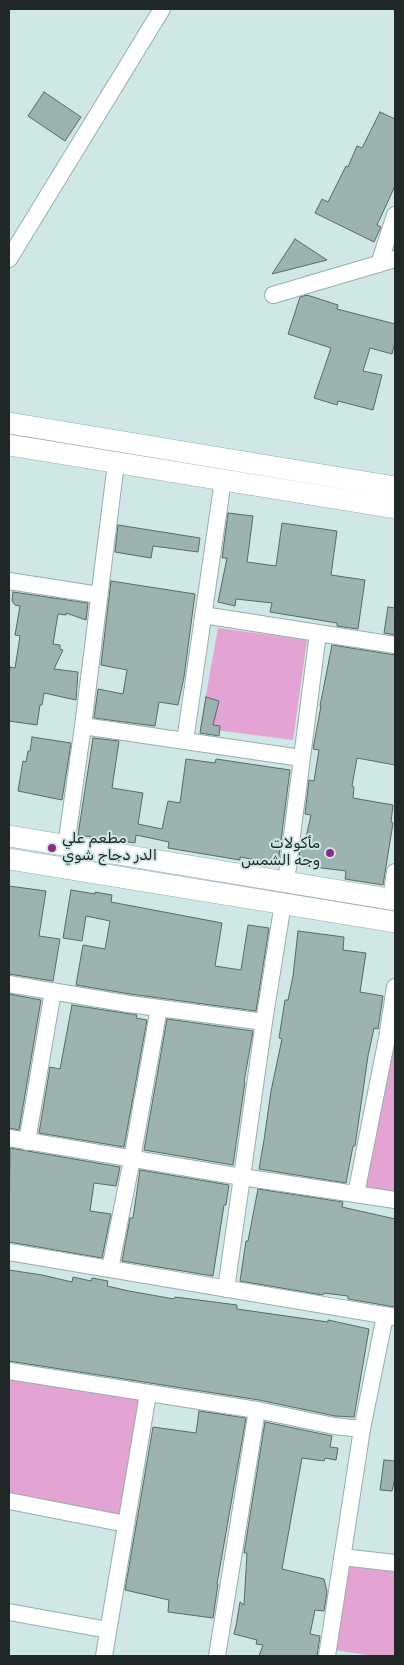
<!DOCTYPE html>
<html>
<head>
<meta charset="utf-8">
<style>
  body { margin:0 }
  #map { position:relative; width:404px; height:1665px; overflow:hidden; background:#d0e8e5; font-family:Rubik,sans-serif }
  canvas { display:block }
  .frame { position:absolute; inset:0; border:10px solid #202928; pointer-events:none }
</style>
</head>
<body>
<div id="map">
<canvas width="404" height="1665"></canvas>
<div class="frame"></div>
</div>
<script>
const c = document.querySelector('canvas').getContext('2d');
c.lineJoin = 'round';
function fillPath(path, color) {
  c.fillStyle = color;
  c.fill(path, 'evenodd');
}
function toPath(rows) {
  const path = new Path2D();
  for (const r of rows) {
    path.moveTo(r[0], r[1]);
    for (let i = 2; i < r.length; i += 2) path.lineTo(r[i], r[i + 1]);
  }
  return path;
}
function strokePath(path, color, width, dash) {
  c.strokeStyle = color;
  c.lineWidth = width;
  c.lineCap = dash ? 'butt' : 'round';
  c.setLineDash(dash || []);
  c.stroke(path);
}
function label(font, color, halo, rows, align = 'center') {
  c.font = font + ' Rubik,Cairo,sans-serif';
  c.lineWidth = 4;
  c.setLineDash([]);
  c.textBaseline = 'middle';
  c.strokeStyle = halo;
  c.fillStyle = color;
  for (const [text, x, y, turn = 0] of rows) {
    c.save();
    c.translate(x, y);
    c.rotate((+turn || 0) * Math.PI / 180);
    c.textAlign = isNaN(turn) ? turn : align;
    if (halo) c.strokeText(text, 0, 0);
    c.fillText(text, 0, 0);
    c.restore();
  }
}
fillPath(toPath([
  [218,628,307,640,293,740,200,728],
  [387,1046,395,1047,395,1194,363,1189],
  [9,1375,144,1395,123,1519,9,1496],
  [348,1566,395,1571,395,1656,374,1656,335,1650]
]), '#e3a4d4');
const building = toPath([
  [44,92,81,117,65,141,28,116,44,92],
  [380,112,395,119,395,186,377,225,381,227,374,242,315,213,322,199,328,202,346,166,348,167,357,146,362,148,380,112],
  [295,239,327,260,272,274,295,239],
  [307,295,338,305,337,309,395,324,395,342,392,354,370,348,363,371,382,375,373,410,338,401,337,405,314,398,331,348,288,334,300,297,307,295],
  [228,513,253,516,247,562,276,566,282,523,337,531,331,575,365,580,358,629,337,626,337,623,270,612,272,603,236,599,235,606,218,602,227,558,222,558,228,513],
  [118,525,200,538,198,552,153,546,151,558,115,552,118,525],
  [111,581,195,594,184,677,178,705,159,702,155,726,94,718,98,689,123,694,127,670,101,665,111,581],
  [13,592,88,603,86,620,66,613,66,615,58,614,53,644,60,645,60,649,63,650,54,669,78,672,76,700,44,693,42,705,40,705,37,725,9,721,9,675,10,667,15,668,20,636,15,635,20,606,15,605,12,601,13,592],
  [388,607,395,608,395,635,384,633,388,607],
  [332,645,395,655,395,765,357,758,352,786,354,787,353,798,393,805,391,822,393,823,383,885,345,879,346,871,298,865,301,841,305,842,311,815,305,814,309,780,314,781,319,750,313,749,321,706,320,706,332,645],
  [206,697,219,701,213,725,220,726,219,736,200,733,206,697],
  [32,737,71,743,62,800,18,791,23,761,26,762,28,751,30,751,32,737],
  [93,738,119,741,112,788,143,793,138,824,162,829,168,801,180,803,186,759,215,763,216,759,290,770,278,864,240,857,240,860,168,848,169,842,136,835,135,843,78,835,93,738],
  [9,886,46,891,39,936,60,939,53,981,9,974,9,886],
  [71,890,95,894,95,892,112,895,111,902,222,923,215,966,241,970,248,925,269,928,256,1011,130,994,76,985,83,945,105,949,110,921,86,916,82,941,63,938,71,890],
  [298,931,344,937,343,950,366,953,360,992,383,996,378,1029,374,1028,368,1056,355,1146,353,1146,346,1183,259,1169,264,1140,271,1091,282,1039,279,1038,285,1000,288,1000,293,976,298,931],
  [9,994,41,1000,19,1130,9,1128,9,994],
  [72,1005,137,1015,136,1018,147,1020,124,1147,39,1133,50,1067,60,1069,72,1005],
  [167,1019,253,1031,244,1082,245,1082,233,1165,144,1150,167,1019],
  [10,1148,120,1167,116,1186,94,1183,90,1211,111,1214,102,1258,9,1242,10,1148],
  [140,1170,229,1185,226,1205,224,1205,213,1276,122,1261,130,1218,133,1218,140,1170],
  [258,1189,343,1202,342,1207,395,1219,395,1307,348,1299,348,1296,324,1293,323,1295,240,1281,246,1241,248,1241,258,1189],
  [9,1270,42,1275,72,1282,73,1277,91,1281,92,1278,108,1281,107,1286,129,1291,174,1299,175,1297,237,1305,237,1309,328,1322,328,1320,369,1329,354,1417,335,1416,259,1400,9,1361,9,1270],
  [199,1411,246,1418,217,1584,218,1584,213,1618,168,1612,169,1600,125,1590,153,1427,196,1433,199,1411],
  [265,1422,332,1436,330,1447,338,1448,336,1460,325,1458,324,1461,302,1458,282,1569,324,1579,327,1592,324,1611,315,1610,310,1634,320,1636,317,1656,259,1656,263,1645,256,1644,257,1640,234,1634,236,1626,240,1602,244,1605,247,1553,244,1553,265,1422],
  [384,1460,395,1461,395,1478,392,1491,380,1490,384,1460]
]);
fillPath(building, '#9cb3b0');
strokePath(building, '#556a68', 1);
const minor = toPath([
  [9,259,162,9],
  [379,264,395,215],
  [273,295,395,259],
  [9,581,99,595],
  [203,615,395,645],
  [83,726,301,758],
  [185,741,223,480],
  [66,846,83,726,116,463],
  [286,882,318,633],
  [391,899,395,872],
  [9,984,129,1004,264,1022],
  [9,1138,242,1177,395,1200],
  [27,1142,53,991],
  [356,1194,387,1038,395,987],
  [9,1252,395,1317],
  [110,1269,132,1159,159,1008],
  [226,1289,264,1022,283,903],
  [9,1371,257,1410,334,1426,362,1429],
  [9,1501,126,1524],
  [342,1557,395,1563],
  [9,1612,108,1630],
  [104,1656,148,1394],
  [217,1656,257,1410],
  [327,1656,362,1429,385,1316]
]);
const tertiary = toPath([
  [9,423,395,487],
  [9,445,395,508],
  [9,836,395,900],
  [9,859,395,922]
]);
strokePath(minor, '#97aeab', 18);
strokePath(tertiary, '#97aeab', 22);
strokePath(minor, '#fff', 16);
strokePath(tertiary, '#fff', 21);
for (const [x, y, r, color] of [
  [52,848,5,"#972685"],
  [330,853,5,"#972685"]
]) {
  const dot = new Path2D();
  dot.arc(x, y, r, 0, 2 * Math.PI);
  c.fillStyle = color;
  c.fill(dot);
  strokePath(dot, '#d0e8e5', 2);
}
label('15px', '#202928', '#d0e8e5', [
  ["مطعم علي",62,839],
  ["الدر دجاج شوي",62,856],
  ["مأكولات",320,844,"right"],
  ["وجه الشمس",320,861,"right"]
], 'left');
</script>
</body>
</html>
